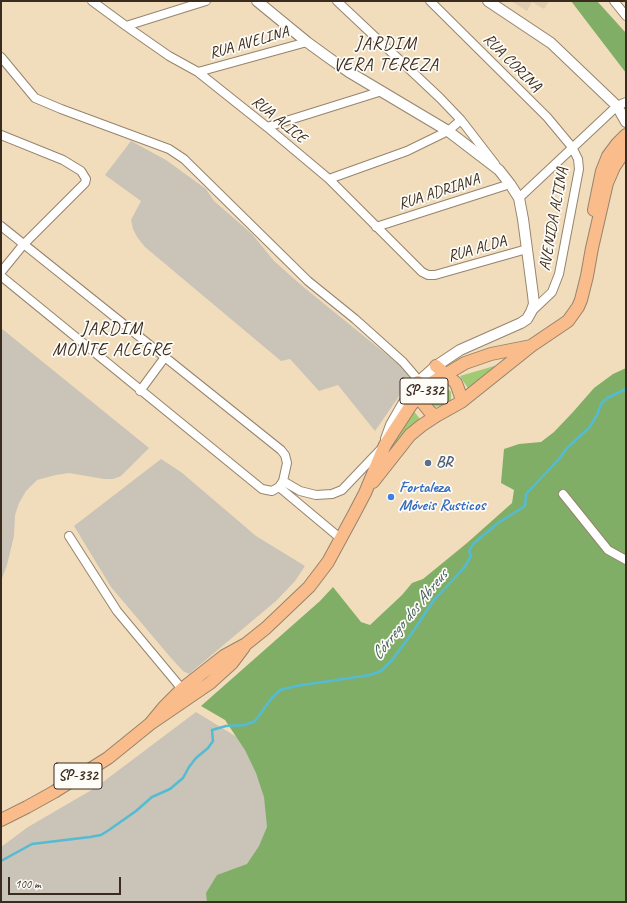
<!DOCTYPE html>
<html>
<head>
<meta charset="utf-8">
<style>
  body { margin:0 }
  #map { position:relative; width:627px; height:903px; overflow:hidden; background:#f1ddbc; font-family:Caveat,sans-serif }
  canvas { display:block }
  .frame { position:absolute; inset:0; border:2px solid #3b2a1e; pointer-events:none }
  .scale { position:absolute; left:8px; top:877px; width:113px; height:18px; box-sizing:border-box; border:2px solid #3b2a1e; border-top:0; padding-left:5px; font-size:12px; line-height:14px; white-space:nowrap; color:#3b2a1e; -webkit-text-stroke:3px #fdfcf7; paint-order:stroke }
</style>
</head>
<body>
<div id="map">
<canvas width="627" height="903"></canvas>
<div class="frame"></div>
<div class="scale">100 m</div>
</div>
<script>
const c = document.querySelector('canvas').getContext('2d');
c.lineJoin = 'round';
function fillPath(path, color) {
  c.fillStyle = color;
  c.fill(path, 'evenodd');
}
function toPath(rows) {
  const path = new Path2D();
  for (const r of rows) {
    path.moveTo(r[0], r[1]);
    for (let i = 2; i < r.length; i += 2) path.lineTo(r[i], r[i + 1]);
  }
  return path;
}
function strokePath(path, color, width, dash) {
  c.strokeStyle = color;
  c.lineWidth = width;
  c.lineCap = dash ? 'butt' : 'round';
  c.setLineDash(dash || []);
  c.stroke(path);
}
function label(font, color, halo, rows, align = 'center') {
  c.font = font + ' Caveat,sans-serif';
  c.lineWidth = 3.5;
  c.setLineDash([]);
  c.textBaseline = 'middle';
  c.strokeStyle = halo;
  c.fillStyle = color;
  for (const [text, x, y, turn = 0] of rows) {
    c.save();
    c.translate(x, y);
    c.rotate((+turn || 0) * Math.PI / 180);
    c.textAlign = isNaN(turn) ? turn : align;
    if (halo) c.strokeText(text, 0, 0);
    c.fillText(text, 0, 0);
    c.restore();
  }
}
fillPath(toPath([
  [511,1,549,1,544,9,532,2,527,11]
]), '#dfceb1');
fillPath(toPath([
  [131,141,166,160,206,189,214,201,252,234,274,261,301,285,413,376,375,431,338,385,319,391,290,359,281,361,145,247,137,237,133,229,131,220,141,201,105,175],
  [1,328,149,448,121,476,113,479,104,479,69,473,56,475,37,480,26,491,19,503,15,515,14,536,7,565,1,581],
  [161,459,181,472,256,536,305,566,295,581,276,601,189,674,183,671,171,658,111,587,74,526],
  [196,712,240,739,258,760,282,837,235,902,1,902,1,847,28,827,95,788]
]), '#c9c3b8');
fillPath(toPath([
  [501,364,469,390,460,376],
  [441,388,445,388,449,390,451,392,451,400,448,404,441,406,433,407,429,403,429,397],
  [413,410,420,419,407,429,380,465,402,426]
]), '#a1ca75');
fillPath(toPath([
  [571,1,597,1,626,33,626,73],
  [626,368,626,902,207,902,206,893,217,875,247,864,259,846,267,827,264,797,256,773,245,750,225,720,201,706,320,601,333,587,361,622,370,625,402,595,412,583,423,579,467,543,512,503,514,490,501,483,504,449,519,444,541,442,554,432,573,412,594,388,613,374]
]), '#80ae66');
strokePath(toPath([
  [1,861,32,844,90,837,101,835,109,830,136,811,152,797,170,789,183,778,189,767,196,758,208,748,213,741,212,730,226,726,245,725,255,721,271,699,280,690,296,686,370,675,381,671,392,660,410,636,434,600,464,568,471,556,469,551,473,544,498,523,525,506,526,494,560,458,567,448,589,428,597,415,601,404,607,398,626,389]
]), '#54bbd2', 2.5);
const minor = toPath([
  [92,1,126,26,169,56,198,72,267,127,329,179,422,272,428,275,435,275,527,249],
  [337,1,440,98,461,120,495,164],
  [430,1,547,117,572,147,578,159,579,169,559,274,552,292,532,311],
  [614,1,626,16],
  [126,26,206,1],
  [1,57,35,98,61,109,169,149,184,159,308,281,355,319,403,362,415,376,418,382],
  [198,72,307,42],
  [267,127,382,91],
  [1,135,63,160,81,171,86,179,85,183,23,245,1,272],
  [329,179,407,151,448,131,461,120],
  [519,198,617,106,626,102],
  [1,226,281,450,285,455,287,463,283,481,279,487,272,491,262,489,1,276],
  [376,227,510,184],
  [140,391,165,357],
  [283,481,300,491,316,495,332,494,342,490,382,448],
  [279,487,340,538],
  [563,494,608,550,626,560],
  [69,536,117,611,182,689]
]);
const tertiary = toPath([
  [257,1,307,42,329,58,349,72,448,131,499,170,510,184,519,198,523,219,533,295,534,304,531,312,527,319,521,323,460,350,436,366,418,382,403,404,391,425,386,439],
  [488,1,551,43,617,106,626,122]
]);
const primary = toPath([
  [594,210,602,171,608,156,617,144,626,135],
  [436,366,456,383,461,397,461,402],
  [418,382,422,402,430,412,436,416],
  [373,482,410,435,421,426,436,416,461,402,531,346,568,321,578,307,581,300,587,276,592,248,607,183,614,167,626,149],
  [150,724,164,707,182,689,224,656,246,644,266,628,309,587,328,562,354,514,365,493,385,445,411,405,420,395,433,382,465,363,491,354,531,346],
  [1,820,27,807,54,792,108,758,150,724,210,683,232,663,244,647]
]);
strokePath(minor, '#96846d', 10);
strokePath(tertiary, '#96846d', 12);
strokePath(primary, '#96846d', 14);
strokePath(minor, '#fff', 8);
strokePath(tertiary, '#fff', 10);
strokePath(primary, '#f9bc8a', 12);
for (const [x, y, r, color] of [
  [428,463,4,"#5c6f8a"],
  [391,497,4,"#3f7fe0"]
]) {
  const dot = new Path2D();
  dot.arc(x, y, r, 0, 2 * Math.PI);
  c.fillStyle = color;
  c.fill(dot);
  strokePath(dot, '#fdfcf7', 1.5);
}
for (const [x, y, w] of [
  [424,391,48],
  [78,776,48]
]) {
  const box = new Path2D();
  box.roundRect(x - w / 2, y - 13, w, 26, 3);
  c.fillStyle = '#fdfcf7';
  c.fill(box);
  strokePath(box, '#3b2a1e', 1);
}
label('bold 15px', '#3b2a1e', null, [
  ["SP-332",424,391],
  ["SP-332",78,776]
]);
label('16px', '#3b2a1e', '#fdfcf7', [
  ["RUA AVELINA",249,43,-16],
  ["RUA CORINA",512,63,45],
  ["RUA ALICE",279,120,39],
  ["RUA ADRIANA",439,192,-18],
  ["AVENIDA ALTINA",554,219,-80],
  ["RUA ALDA",477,249,-16]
]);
label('bold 16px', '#4e5e75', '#fdfcf7', [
  ["BR",436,463]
], 'left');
label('bold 16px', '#366cbe', '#fdfcf7', [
  ["Fortaleza",399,488],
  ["Móveis Rusticos",399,506]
], 'left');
label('italic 17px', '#445d5d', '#fdfcf7', [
  ["Córrego dos Abreus",410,615,-51]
]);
c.letterSpacing = '1px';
label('18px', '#3b2a1e', '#fdfcf7', [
  ["JARDIM",386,44],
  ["VERA TEREZA",386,65],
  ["JARDIM",112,329],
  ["MONTE ALEGRE",112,350]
]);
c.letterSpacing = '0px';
</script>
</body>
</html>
